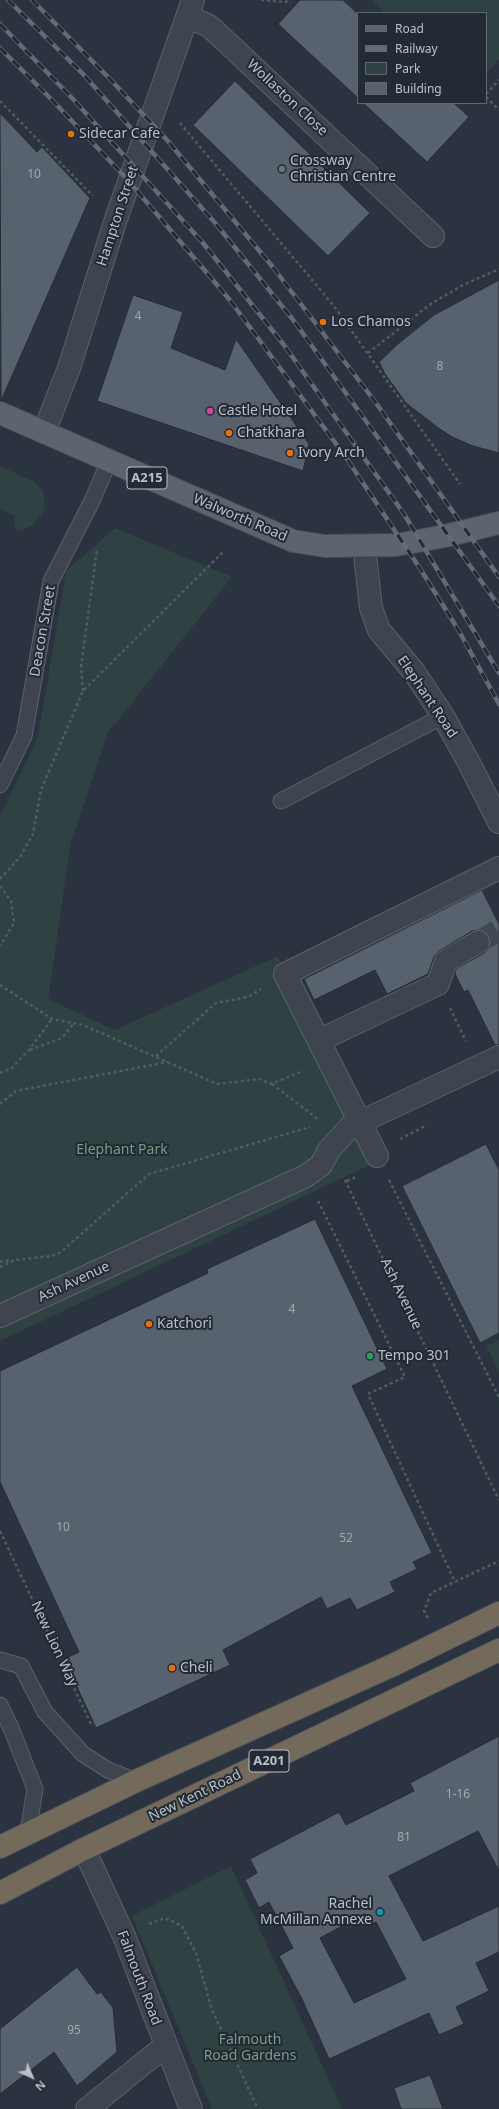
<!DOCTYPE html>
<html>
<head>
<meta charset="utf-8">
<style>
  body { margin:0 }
  #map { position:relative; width:499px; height:2109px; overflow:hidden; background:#2a333f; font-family:"Noto Sans",sans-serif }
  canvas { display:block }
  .legend { position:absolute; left:357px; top:12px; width:130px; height:92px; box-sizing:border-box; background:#222a34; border:1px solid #5f6670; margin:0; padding:5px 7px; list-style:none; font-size:12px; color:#bac0c9 }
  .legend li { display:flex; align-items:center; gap:8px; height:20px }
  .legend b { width:20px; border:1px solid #5f6670 }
  .north { position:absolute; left:12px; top:2057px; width:40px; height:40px; -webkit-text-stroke:3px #222a34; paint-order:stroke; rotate:136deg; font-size:11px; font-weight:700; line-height:16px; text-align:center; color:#bac0c9 }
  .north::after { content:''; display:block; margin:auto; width:14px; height:18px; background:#bac0c9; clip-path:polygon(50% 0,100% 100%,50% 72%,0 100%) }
</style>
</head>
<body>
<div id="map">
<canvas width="499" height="2109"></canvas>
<ul class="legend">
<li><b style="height:5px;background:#5c646f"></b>Road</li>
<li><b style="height:5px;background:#626b77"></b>Railway</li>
<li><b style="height:11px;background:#2f4142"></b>Park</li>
<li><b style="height:11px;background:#58616e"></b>Building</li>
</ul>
<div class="north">N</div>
</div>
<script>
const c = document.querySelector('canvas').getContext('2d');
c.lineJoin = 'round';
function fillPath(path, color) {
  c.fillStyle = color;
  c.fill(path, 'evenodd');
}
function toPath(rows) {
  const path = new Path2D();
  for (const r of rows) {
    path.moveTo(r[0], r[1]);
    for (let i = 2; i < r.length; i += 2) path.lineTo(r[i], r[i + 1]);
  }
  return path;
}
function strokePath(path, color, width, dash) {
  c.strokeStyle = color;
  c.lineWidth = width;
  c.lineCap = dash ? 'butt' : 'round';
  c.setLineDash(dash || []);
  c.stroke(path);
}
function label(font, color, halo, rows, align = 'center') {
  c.font = font + ' "Noto Sans",sans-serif';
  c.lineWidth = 4;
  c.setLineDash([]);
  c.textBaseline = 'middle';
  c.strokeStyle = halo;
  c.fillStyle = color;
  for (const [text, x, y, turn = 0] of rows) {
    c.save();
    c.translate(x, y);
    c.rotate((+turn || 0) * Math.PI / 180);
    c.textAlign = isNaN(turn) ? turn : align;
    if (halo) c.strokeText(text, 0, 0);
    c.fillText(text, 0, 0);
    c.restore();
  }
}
fillPath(toPath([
  [372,0,499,0,499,59,486,74,486,13,385,13],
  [0,466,34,482,44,492,45,509,33,525,22,531,15,529,14,516,0,509],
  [115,528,232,577,107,734,71,842,48,999,115,1030,278,956,350,1127,370,1165,0,1341,0,816,38,737,66,571],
  [499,1340,499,1373,486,1346],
  [231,1866,342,2109,212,2109,132,1916]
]), '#2f4142');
const building = toPath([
  [300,0,343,0,358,14,358,98,278,24,300,0],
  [235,81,370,213,328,256,193,125,235,81],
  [363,103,454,103,469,117,427,162,363,103],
  [0,113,37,152,42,147,90,198,1,401,0,113],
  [499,280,499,453,473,446,452,437,437,427,406,403,385,374,379,362,399,343,434,315,499,280],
  [133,295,183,312,171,348,225,370,236,339,309,444,303,471,97,401,133,295],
  [482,890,499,924,499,1045,495,1045,468,990,464,992,455,974,456,969,484,953,489,948,490,941,489,935,478,930,472,931,439,951,434,957,428,974,387,994,375,970,314,1000,304,979,482,890],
  [486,1144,499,1170,499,1333,480,1343,402,1186,486,1144],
  [315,1219,387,1369,352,1386,432,1553,413,1562,417,1569,390,1582,395,1592,357,1610,350,1598,327,1609,321,1597,223,1650,230,1665,96,1728,64,1659,79,1652,0,1482,0,1371,208,1273,207,1269,315,1219],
  [499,1736,499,1871,478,1831,389,1876,423,1941,499,1906,499,1952,476,1963,489,1991,456,2007,464,2024,439,2035,429,2013,329,2059,302,1999,279,1956,293,1948,269,1902,259,1908,245,1880,257,1873,250,1859,339,1812,346,1825,414,1791,410,1783,499,1736],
  [365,1914,371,1924,376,1922,406,1979,354,2003,320,1938,365,1914],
  [77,1967,97,1994,101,1992,113,2008,117,2052,77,2086,54,2052,0,2094,0,2029,77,1967],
  [430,2075,443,2109,401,2109,394,2088,430,2075]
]);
fillPath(building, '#58616e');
strokePath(building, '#242c36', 1);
strokePath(toPath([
  [478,942,499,930]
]), '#404854', 22, [22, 11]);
const lane = toPath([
  [0,785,24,736,51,581,92,501,109,461],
  [281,801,443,716],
  [0,1660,21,1666,45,1712,83,1754,108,1770,136,1781],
  [0,1705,11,1728,35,1789,28,1832]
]);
const street = toPath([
  [189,17,209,26,218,34,433,236],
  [44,432,69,368,116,219,193,0],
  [364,546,371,608,379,630,414,672,443,716,468,761,499,822],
  [320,1040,438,984,446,961,478,942],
  [377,1156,285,974,499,868],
  [0,1316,306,1176,321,1165,329,1150,350,1127,499,1057],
  [84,1849,124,1936,191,2109],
  [87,2109,165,2046]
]);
const primary = toPath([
  [0,413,293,541,325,546,396,545,445,536,499,523]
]);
const highway = toPath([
  [0,1847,136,1781,393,1665,499,1613],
  [0,1893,84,1849,499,1650]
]);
strokePath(lane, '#5b636c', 17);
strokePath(street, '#5b636c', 24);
strokePath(primary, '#474e58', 24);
strokePath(highway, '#485059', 24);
strokePath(toPath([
  [261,0,286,2,288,0],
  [486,94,499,80],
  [486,97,499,110],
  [0,101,93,196],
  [180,123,334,306,460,484],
  [368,353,432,303,463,285,499,269],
  [83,691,81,667,97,549],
  [0,879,20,857,33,834,41,790,83,691,224,551],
  [0,886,11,901,14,923,0,946],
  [0,985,52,1019,83,1025,217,1084,260,1079,271,1084,303,1071],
  [450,1008,466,1041],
  [30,1050,62,1038,74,1023],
  [156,1056,216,1003,248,997,261,989],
  [0,1073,12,1068,29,1050,52,1019],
  [272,1084,319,1120],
  [0,1104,16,1091,168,1062],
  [400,1139,427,1125],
  [345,1180,499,1500],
  [389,1180,499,1397],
  [347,1181,358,1176],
  [318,1201,405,1377,368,1394,455,1582],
  [0,1262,12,1260],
  [0,1267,15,1260,51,1256,61,1252,149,1174,310,1127],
  [0,1531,91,1724],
  [428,1618,424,1611,431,1593,499,1561],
  [149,1924,165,1918,182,1926,196,1953,212,2010,258,2109]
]), '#4e5e61', 2.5, [3, 3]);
strokePath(lane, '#3e454f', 15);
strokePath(street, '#3e454f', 22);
strokePath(primary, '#5c646f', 22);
strokePath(highway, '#746a5c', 22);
const rail = toPath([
  [8,0,83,74,216,224,294,321,499,606],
  [32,0,109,78,167,140,272,266,376,403,499,577],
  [0,24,73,99,203,243,284,345,404,514,499,673],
  [0,48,52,100,127,179,229,299,345,456,421,570,459,631,499,704]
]);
strokePath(rail, '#626b77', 4.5);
strokePath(rail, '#222a34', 3, [9]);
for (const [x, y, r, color] of [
  [71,134,4,"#e8710a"],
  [282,169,4,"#6b7280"],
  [323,322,4,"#e8710a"],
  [210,411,4,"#d1479c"],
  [229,433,4,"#e8710a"],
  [290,453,4,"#e8710a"],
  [149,1324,4,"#e8710a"],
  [370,1356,4,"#2e9e5b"],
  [172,1668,4,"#e8710a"],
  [380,1912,4,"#0f9aa8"]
]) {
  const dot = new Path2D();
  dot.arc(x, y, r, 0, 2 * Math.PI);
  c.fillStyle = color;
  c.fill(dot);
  strokePath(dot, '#222a34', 1.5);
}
label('12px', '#a2a8b2', null, [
  ["10",34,175],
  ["4",138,317],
  ["8",440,367],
  ["4",292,1310],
  ["10",63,1528],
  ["52",346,1539],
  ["1-16",458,1795],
  ["81",404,1838],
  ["95",74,2031]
]);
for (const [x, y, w] of [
  [147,478,40],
  [269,1761,40]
]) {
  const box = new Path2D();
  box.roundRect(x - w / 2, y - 11, w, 22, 3);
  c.fillStyle = '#222a34';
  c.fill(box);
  strokePath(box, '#bac0c9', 1);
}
label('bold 13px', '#bac0c9', null, [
  ["A215",147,478],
  ["A201",269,1761]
]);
label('14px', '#bac0c9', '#222a34', [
  ["Wollaston Close",287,98,43],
  ["Hampton Street",118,216,-72],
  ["Walworth Road",240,518,23],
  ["Deacon Street",43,631,-80],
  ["Elephant Road",427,697,56],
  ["Ash Avenue",74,1282,-25],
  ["Ash Avenue",401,1294,64],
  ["New Lion Way",54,1644,65],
  ["New Kent Road",195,1796,-26],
  ["Falmouth Road",139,1978,69]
]);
label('14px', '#bac0c9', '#222a34', [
  ["Sidecar Cafe",79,134],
  ["Crossway",290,161],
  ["Christian Centre",290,177],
  ["Los Chamos",331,322],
  ["Castle Hotel",218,411],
  ["Chatkhara",237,433],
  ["Ivory Arch",298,453],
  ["Katchori",157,1324],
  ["Tempo 301",378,1356],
  ["Cheli",180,1668],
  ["Rachel",372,1904,"right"],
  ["McMillan Annexe",372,1920,"right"]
], 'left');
label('14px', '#7c9c83', '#222a34', [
  ["Elephant Park",122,1150],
  ["Falmouth",250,2040],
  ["Road Gardens",250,2056]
]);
</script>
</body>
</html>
